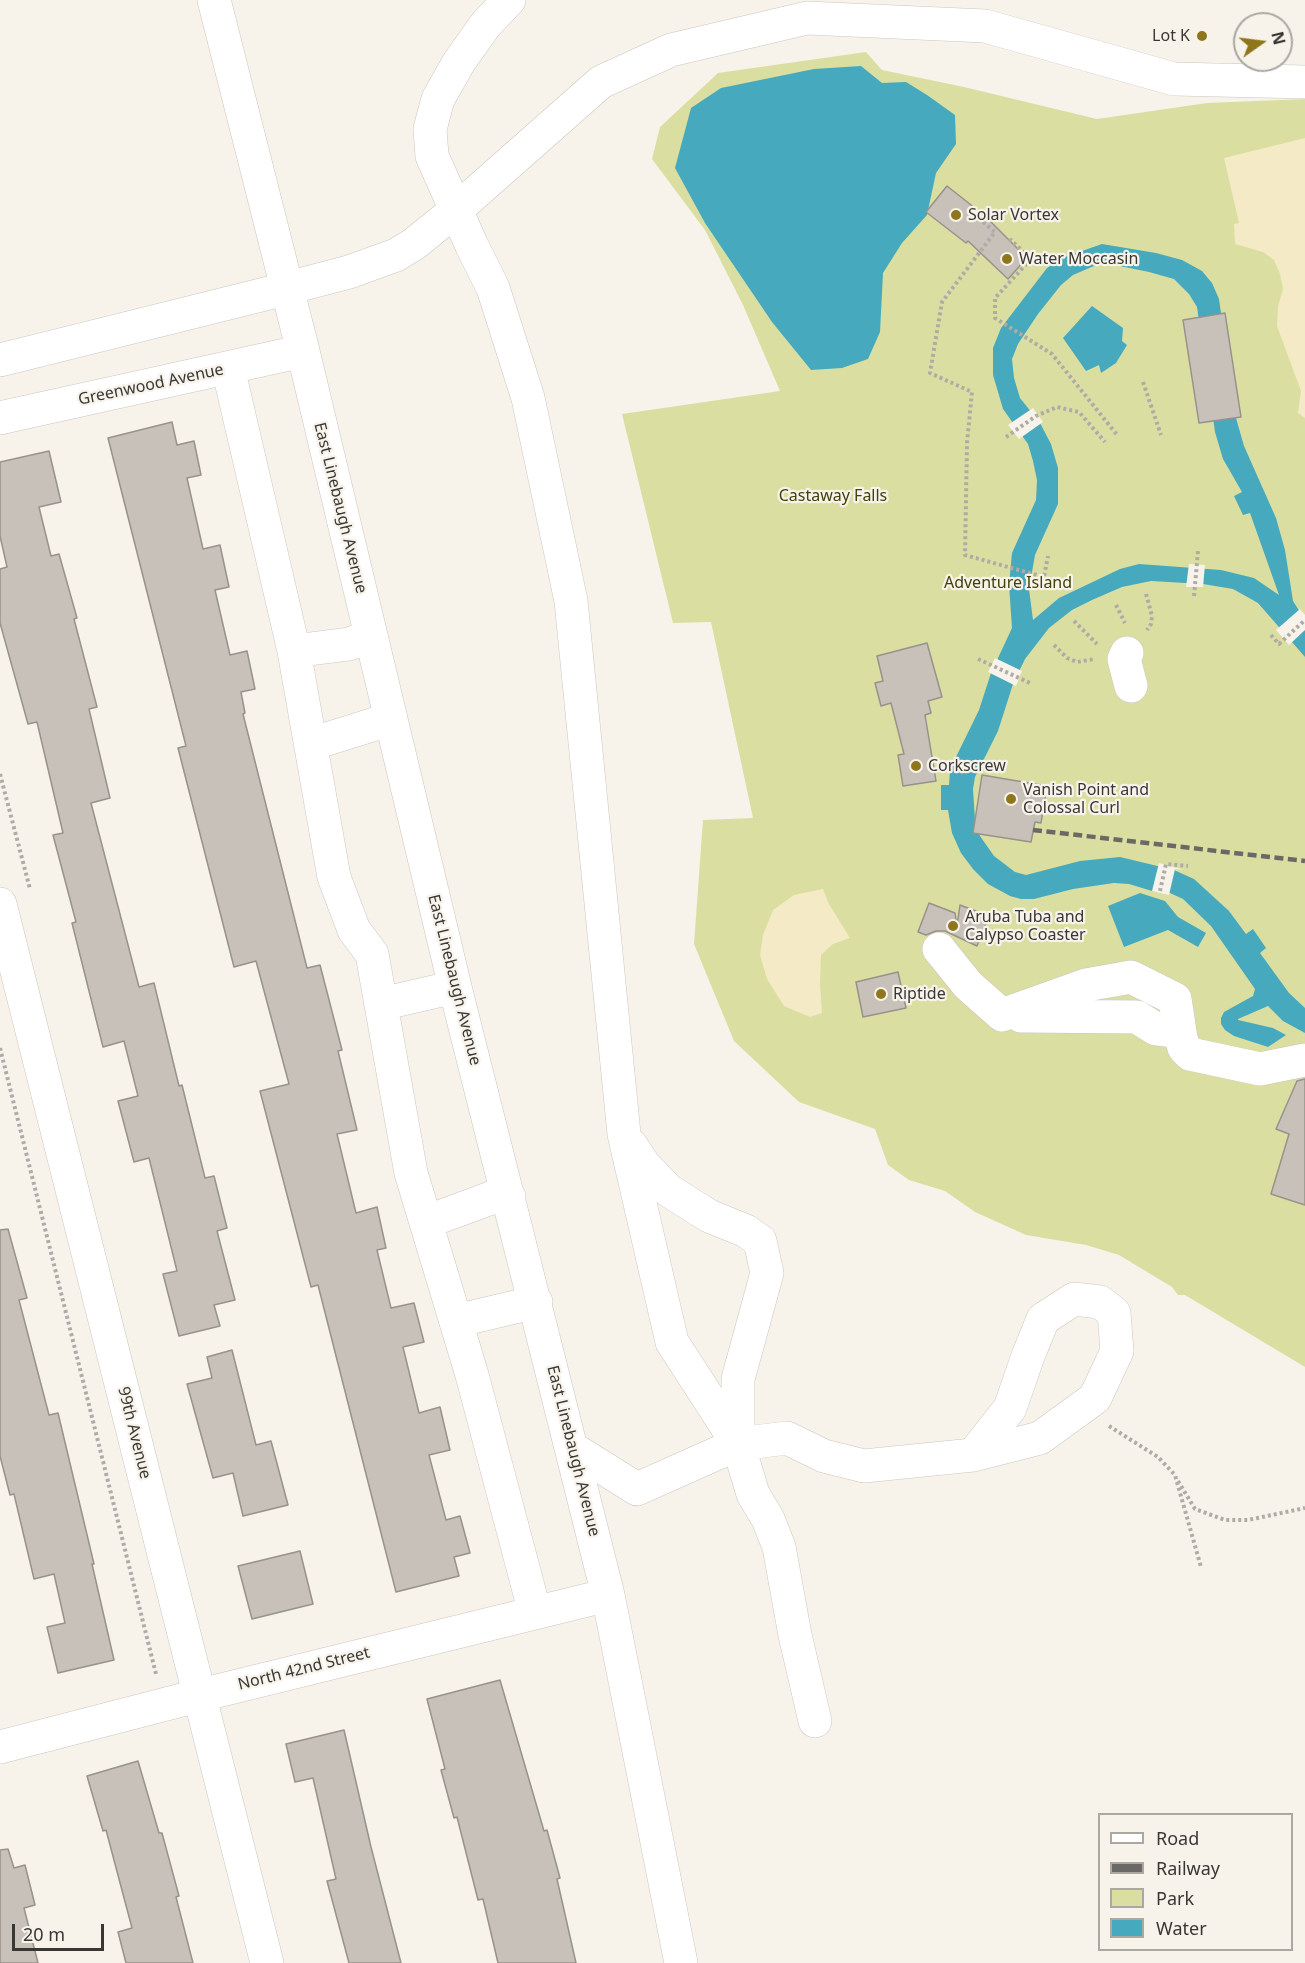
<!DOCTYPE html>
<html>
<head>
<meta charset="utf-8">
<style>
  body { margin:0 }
  #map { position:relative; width:1305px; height:1963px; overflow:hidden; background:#f7f3eb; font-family:"Noto Sans",sans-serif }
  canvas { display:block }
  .legend { position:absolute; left:1098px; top:1813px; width:195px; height:138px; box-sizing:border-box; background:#f7f3eb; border:2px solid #aba8a2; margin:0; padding:8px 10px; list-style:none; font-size:18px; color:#383734 }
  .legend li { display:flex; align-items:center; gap:12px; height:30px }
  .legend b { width:30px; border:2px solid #aba8a2 }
  .north { position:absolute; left:1233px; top:12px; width:60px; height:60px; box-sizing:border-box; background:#f7f3eb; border:2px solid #aba8a2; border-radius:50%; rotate:76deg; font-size:16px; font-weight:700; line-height:24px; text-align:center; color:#383734 }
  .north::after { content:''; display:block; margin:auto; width:21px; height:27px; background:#8f761c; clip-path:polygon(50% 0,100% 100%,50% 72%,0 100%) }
  .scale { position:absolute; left:12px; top:1924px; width:92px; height:27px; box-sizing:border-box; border:3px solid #383734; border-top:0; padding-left:8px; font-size:18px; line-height:21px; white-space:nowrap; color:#383734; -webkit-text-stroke:4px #f7f3eb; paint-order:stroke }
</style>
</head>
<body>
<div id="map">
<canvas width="1305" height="1963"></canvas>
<ul class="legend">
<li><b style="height:8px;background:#fff"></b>Road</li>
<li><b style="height:8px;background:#6b6965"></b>Railway</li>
<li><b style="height:16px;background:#dadfa1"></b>Park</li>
<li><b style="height:16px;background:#46a9bd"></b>Water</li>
</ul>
<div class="north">N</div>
<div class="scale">20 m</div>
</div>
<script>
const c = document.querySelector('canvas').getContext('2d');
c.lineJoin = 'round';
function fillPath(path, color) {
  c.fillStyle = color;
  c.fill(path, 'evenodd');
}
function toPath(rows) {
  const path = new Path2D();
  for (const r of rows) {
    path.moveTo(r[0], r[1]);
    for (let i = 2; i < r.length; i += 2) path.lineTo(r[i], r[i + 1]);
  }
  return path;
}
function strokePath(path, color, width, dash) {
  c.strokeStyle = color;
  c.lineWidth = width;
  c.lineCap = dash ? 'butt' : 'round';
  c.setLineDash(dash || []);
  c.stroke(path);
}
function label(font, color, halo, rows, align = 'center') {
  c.font = font + ' "Noto Sans",sans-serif';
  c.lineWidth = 4.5;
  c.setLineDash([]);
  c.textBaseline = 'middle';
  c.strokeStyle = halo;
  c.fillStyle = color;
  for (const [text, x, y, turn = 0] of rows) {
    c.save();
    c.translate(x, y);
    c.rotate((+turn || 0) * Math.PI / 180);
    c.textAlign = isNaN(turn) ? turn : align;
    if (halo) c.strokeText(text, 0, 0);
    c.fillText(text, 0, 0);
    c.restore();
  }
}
fillPath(toPath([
  [866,52,882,70,964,87,1097,119,1207,103,1305,99,1305,1367,1185,1295,1178,1295,1172,1287,1119,1255,1086,1245,1026,1235,975,1212,945,1191,909,1180,888,1165,875,1129,799,1102,734,1041,694,944,703,820,753,818,711,622,673,623,622,414,780,391,743,305,705,230,652,159,660,127,718,73]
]), '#dadfa1');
fillPath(toPath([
  [1305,138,1305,418,1298,413,1301,391,1277,326,1278,306,1283,289,1280,274,1274,260,1263,252,1235,244,1234,224,1239,223,1224,158],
  [823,889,829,904,850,938,833,944,821,955,820,984,822,1013,810,1017,784,1006,767,979,760,955,763,935,773,910,794,895]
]), '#f4eac5');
fillPath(toPath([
  [861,66,882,83,906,82,927,95,955,115,956,144,936,173,927,215,902,243,883,273,880,332,868,359,842,368,811,370,772,322,705,223,675,168,691,108,721,88,814,69],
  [1102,244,1156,253,1182,260,1202,271,1212,283,1219,299,1236,418,1244,446,1276,518,1285,550,1293,601,1305,620,1305,657,1258,603,1233,589,1203,584,1151,581,1122,587,1092,600,1072,610,1049,628,1025,659,1013,684,998,731,975,777,973,789,975,820,980,836,994,856,1015,872,1026,875,1080,861,1120,857,1174,870,1194,879,1229,911,1246,934,1253,929,1266,948,1260,953,1289,993,1305,1008,1305,1033,1283,1021,1268,1006,1238,1019,1238,1020,1273,1028,1286,1035,1268,1047,1234,1036,1225,1030,1221,1024,1221,1018,1224,1012,1253,996,1255,989,1211,926,1183,899,1170,893,1152,891,1129,884,1114,883,1073,889,1034,899,1021,899,1010,896,988,884,973,869,961,853,952,833,948,810,941,810,941,785,949,785,950,771,956,757,979,710,991,673,1012,628,1009,585,1012,553,1036,500,1037,480,1033,461,1028,444,1003,409,993,375,993,348,1001,328,1047,268,1062,258],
  [1110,264,1149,272,1174,279,1189,294,1197,307,1215,432,1223,459,1242,492,1234,496,1243,515,1250,513,1279,595,1254,578,1221,570,1139,564,1120,569,1059,598,1033,620,1029,589,1035,555,1058,504,1058,468,1051,444,1040,423,1020,398,1014,378,1012,359,1018,344,1038,314,1061,285,1073,275,1094,266],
  [1092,306,1123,328,1122,341,1127,345,1116,363,1101,373,1099,365,1086,371,1063,338],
  [1140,893,1165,901,1178,917,1206,933,1198,947,1168,930,1124,947,1108,906]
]), '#46a9bd');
fillPath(toPath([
  [1033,408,1043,422,1019,439,1008,425],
  [1189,564,1205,565,1203,587,1186,587],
  [1300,609,1305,615,1305,630,1289,645,1276,630],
  [995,658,1022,671,1016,686,988,672],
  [1159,863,1184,870,1175,869,1169,895,1152,891]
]), '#f7f3eb');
const building = toPath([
  [947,186,985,216,1027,258,1008,279,968,241,966,243,926,212,947,186],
  [1225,313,1241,417,1199,423,1183,320,1225,313],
  [172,422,177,445,194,441,201,475,187,478,203,549,220,545,229,587,215,590,230,655,247,651,255,689,241,692,245,713,243,714,307,968,320,965,342,1050,338,1051,357,1130,337,1134,356,1213,377,1207,386,1248,377,1250,391,1308,414,1303,424,1342,403,1347,419,1413,440,1407,450,1450,429,1455,446,1520,460,1516,470,1553,454,1557,459,1576,396,1592,318,1285,311,1287,260,1091,289,1084,256,961,234,967,178,748,186,746,108,438,172,422],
  [49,451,61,502,39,507,51,556,59,554,77,618,74,619,97,707,89,709,110,798,91,803,139,987,154,983,179,1086,182,1085,205,1178,214,1176,227,1228,217,1231,235,1300,214,1305,220,1326,179,1336,163,1274,177,1271,149,1158,134,1162,118,1101,138,1096,124,1041,103,1047,72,923,76,922,53,835,63,833,37,722,28,724,0,623,0,569,7,567,0,536,0,462,49,451],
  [927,643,942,697,928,701,931,713,925,715,936,781,903,786,898,755,904,754,891,703,881,706,875,683,883,681,877,656,927,643],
  [982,775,1047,786,1041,823,1035,822,1031,842,973,833,982,775],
  [929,903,955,913,957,926,960,905,989,916,977,946,945,931,936,931,926,935,918,932,929,903],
  [898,972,906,1008,863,1017,856,982,898,972],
  [1305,1079,1305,1205,1271,1194,1289,1134,1276,1129,1297,1081,1305,1079],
  [8,1229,27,1298,19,1300,49,1415,58,1413,94,1564,92,1564,114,1660,58,1673,47,1627,65,1623,54,1574,34,1579,14,1494,10,1495,0,1456,0,1230,8,1229],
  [232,1350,256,1445,271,1441,288,1505,243,1516,233,1473,213,1478,187,1384,212,1378,207,1357,232,1350],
  [300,1551,313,1604,252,1619,238,1566,300,1551],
  [500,1680,544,1831,547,1830,560,1878,557,1879,576,1963,498,1963,483,1899,478,1900,457,1817,454,1818,441,1770,445,1769,427,1699,500,1680],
  [344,1730,371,1847,401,1963,349,1963,327,1881,336,1879,313,1778,295,1782,286,1744,344,1730],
  [138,1761,159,1833,162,1833,179,1896,176,1897,193,1963,126,1963,118,1932,132,1928,106,1830,103,1831,87,1776,138,1761],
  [8,1849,14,1868,25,1865,35,1905,24,1908,38,1963,0,1963,0,1850,8,1849]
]);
fillPath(building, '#c7c1ba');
strokePath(building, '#97928b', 1.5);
const minor = toPath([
  [214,0,303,351,455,987,608,1595,681,1963],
  [509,0,486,24,459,62,438,99,430,129,432,156,472,246,493,288,528,398,571,601,624,1134,672,1342,738,1444],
  [0,360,261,295,349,272,396,255,414,244,456,210,601,82,671,50,807,18,985,26,1174,79,1305,82],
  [228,368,294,651,334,877,354,930,372,954,411,1173,472,1375,535,1613],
  [0,418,303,351],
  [294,651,349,644,371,636],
  [1127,653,1124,659,1131,686],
  [311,744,391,719],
  [0,904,267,1963],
  [939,949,968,985,1002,1015,1086,985,1131,977,1175,999,1181,1038,1184,1048,1190,1054,1260,1069,1305,1060],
  [381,1004,455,987],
  [1021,1016,1137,1017,1156,1029,1180,1032],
  [631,1145,644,1165,668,1190,709,1216,746,1231,760,1241,767,1273,738,1379,738,1444,753,1494,768,1519,779,1547,795,1635,815,1721],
  [426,1222,491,1198,509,1197],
  [456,1321,536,1302],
  [573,1449,637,1489,738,1444,787,1438,824,1456,864,1466,973,1455,1040,1438,1095,1398,1117,1351,1114,1313,1100,1302,1074,1299,1043,1319,1028,1356,1010,1408,973,1455],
  [0,1747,201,1695,608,1595]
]);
strokePath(minor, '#cbc6bf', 34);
strokePath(toPath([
  [983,222,995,232,942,302,930,373,972,392,967,443,965,555,1044,577,1048,556],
  [1009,241,1011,240,1031,259,995,298,995,318,1052,354,1118,436],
  [1143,382,1161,435],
  [1006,437,1036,416,1057,407,1079,412,1105,442],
  [1146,594,1152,616,1151,624,1147,630],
  [1194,596,1198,551],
  [1116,605,1125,623],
  [1074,621,1097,644],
  [1271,635,1279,644,1305,620],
  [1054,645,1067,658,1077,662,1095,659],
  [978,659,1030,683],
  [0,774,30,889],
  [1160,891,1166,864,1188,866],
  [0,1048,156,1674],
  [1109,1426,1158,1457,1175,1475,1201,1567],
  [1178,1481,1195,1509,1225,1520,1248,1520,1305,1508]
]), '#afaca6', 4, [3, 3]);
strokePath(minor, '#fff', 33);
strokePath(toPath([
  [1033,830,1305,861]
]), '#6b6965', 4.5, [9, 4.5]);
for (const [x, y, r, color] of [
  [1202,36,6,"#8f761c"],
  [956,215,6,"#8f761c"],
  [1007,259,6,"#8f761c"],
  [916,766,6,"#8f761c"],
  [1011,799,6,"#8f761c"],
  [953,926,6,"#8f761c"],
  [881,994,6,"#8f761c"]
]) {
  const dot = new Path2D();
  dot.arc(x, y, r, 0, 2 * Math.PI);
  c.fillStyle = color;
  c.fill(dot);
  strokePath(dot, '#f7f3eb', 2);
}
label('16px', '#383734', '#f7f3eb', [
  ["Lot K",1190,36,"right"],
  ["Solar Vortex",968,215],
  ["Water Moccasin",1019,259],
  ["Corkscrew",928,766],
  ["Vanish Point and",1023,790],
  ["Colossal Curl",1023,808],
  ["Aruba Tuba and",965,917],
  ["Calypso Coaster",965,935],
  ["Riptide",893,994]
], 'left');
label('16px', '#383734', '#f7f3eb', [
  ["Greenwood Avenue",151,385,-12],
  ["East Linebaugh Avenue",340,508,76],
  ["East Linebaugh Avenue",454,980,76],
  ["99th Avenue",134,1433,76],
  ["East Linebaugh Avenue",573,1451,76],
  ["North 42nd Street",304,1669,-14]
]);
label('16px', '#404208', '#f7f3eb', [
  ["Castaway Falls",833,496],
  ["Adventure Island",1008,583]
]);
</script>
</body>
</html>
